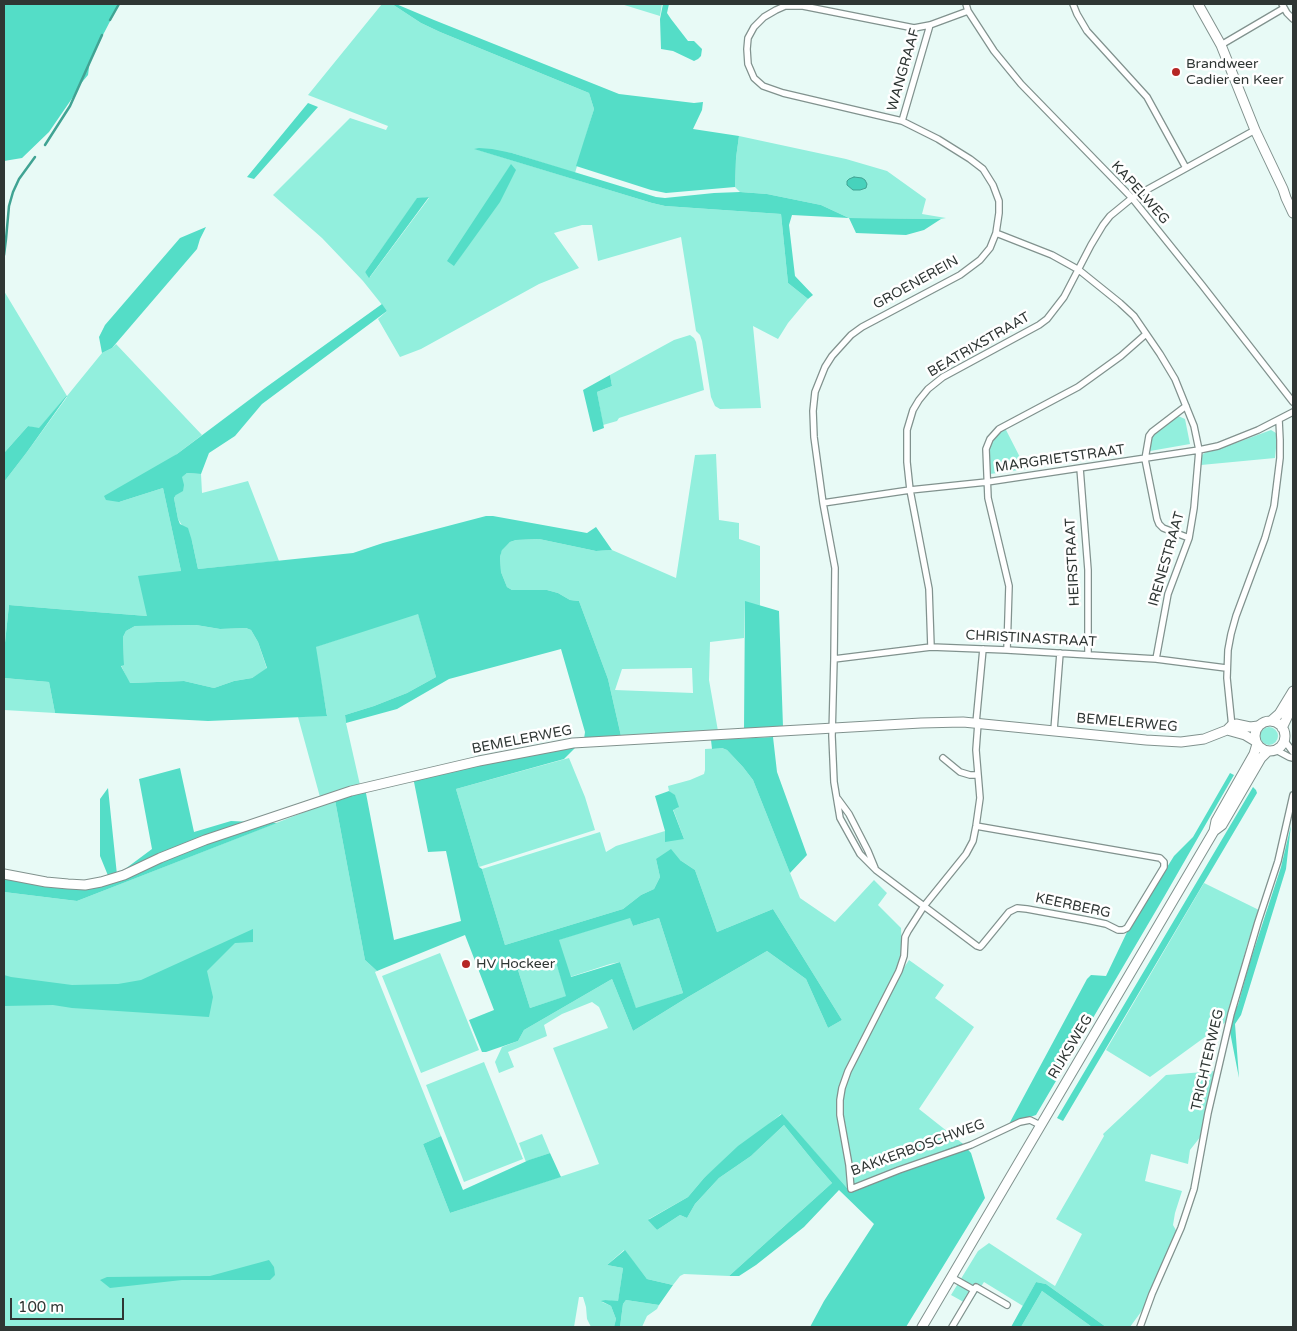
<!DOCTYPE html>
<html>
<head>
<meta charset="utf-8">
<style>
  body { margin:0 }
  #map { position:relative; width:1297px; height:1331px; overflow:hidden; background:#e8faf6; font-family:"Varela Round",sans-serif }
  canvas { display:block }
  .frame { position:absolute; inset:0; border:5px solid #2f3634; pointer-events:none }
  .scale { position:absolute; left:10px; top:1298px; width:114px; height:22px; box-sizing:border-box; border:2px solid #2f3634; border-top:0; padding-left:6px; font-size:15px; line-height:18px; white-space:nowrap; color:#2f3634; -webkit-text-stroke:4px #fff; paint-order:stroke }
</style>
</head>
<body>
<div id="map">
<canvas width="1297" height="1331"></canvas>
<div class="frame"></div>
<div class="scale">100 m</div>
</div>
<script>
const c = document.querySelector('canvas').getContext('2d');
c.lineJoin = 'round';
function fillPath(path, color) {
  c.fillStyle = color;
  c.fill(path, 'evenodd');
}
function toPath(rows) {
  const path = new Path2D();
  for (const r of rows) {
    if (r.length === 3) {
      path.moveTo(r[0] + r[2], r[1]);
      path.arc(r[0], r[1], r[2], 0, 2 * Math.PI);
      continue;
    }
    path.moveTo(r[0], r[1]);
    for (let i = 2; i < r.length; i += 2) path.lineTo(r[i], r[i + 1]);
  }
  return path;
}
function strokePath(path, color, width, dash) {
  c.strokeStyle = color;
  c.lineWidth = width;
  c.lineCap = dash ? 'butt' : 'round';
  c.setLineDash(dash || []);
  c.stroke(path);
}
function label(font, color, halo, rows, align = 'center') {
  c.font = font + ' "Varela Round",sans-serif';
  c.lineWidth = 5;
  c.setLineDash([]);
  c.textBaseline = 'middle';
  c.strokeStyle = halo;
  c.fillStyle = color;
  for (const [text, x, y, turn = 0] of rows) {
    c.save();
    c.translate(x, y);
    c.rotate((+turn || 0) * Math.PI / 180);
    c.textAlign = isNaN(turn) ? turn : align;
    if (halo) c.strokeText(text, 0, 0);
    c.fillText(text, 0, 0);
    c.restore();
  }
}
fillPath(toPath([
  [382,4,392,4,421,23,440,32,589,93,594,109,575,173,512,153,475,149,652,203,665,206,781,214,788,283,808,299,788,323,778,339,753,326,761,408,720,409,715,406,711,397,702,341,700,335,696,331,681,237,598,261,592,225,582,225,554,233,579,268,539,284,421,349,400,357,378,319,387,311,363,281,322,238,273,195,350,118,386,130,388,126,308,95],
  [511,165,471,240,454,266,497,186],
  [428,197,429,198,370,277,365,272,417,199],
  [621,4,662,4,660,16],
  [739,136,846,159,887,171,926,199,922,214,946,218,941,219,849,218,821,205,767,194,740,192,735,187,736,158],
  [4,291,67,396,102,353,112,348,116,344,202,435,177,454,119,502,163,488,181,571,147,616,57,609,9,605,4,652,4,482,27,452,67,397,66,396,39,429,28,426,4,453],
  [690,335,694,338,696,342,704,390,619,418,617,421,603,425,597,392,612,386,610,375,674,340],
  [1176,415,1185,419,1190,444,1150,451,1149,441,1151,436],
  [1005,428,1026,469,990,474,988,468,987,451,990,442,996,434],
  [1271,430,1276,433,1277,438,1275,458,1201,465,1202,455,1206,452,1233,444],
  [716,454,719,520,739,523,739,539,760,546,760,606,745,602,744,638,710,642,709,680,718,731,621,736,608,679,579,601,570,600,558,593,547,590,512,590,507,587,501,572,500,557,502,549,510,542,516,540,539,539,596,551,612,550,676,578,695,455],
  [692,668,693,693,615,690,622,669],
  [187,473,201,474,202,493,248,481,279,561,198,569,192,541,178,519,174,498,176,495,181,477],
  [418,613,436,677,407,693,374,706,345,715,346,723,360,785,320,797,298,717,327,715,315,647],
  [196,625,220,629,246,628,251,630,258,642,267,669,252,678,234,681,214,688,184,681,129,683,121,665,124,665,123,637,126,631,135,626],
  [4,678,49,682,55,713,4,710],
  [1269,736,9],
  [722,748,727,750,743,767,753,780,800,898,835,922,874,880,887,893,878,905,901,928,903,969,909,960,944,985,935,998,974,1027,919,1109,962,1143,847,1188,781,1114,704,1178,688,1197,649,1219,657,1230,680,1215,687,1218,695,1204,719,1178,751,1156,784,1125,814,1162,832,1183,729,1276,684,1274,680,1276,673,1285,647,1279,624,1250,607,1265,623,1268,618,1302,605,1300,602,1302,611,1306,616,1319,614,1327,591,1327,587,1319,586,1307,583,1297,579,1297,574,1327,4,1327,4,892,77,901,335,800,365,960,377,971,375,972,441,1136,423,1144,450,1213,599,1164,553,1048,608,1028,599,1007,592,1002,562,1014,544,1025,547,1036,508,1052,514,1067,499,1073,495,1062,502,1047,518,1041,524,1030,612,979,633,1031,688,997,767,951,806,979,828,1028,842,1020,773,909,717,932,695,870,680,860,656,859,660,877,654,889,641,895,623,909,505,945,482,869,600,832,606,852,616,846,665,831,684,839,673,809,678,808,675,796,669,791,668,786,690,780,704,774,705,770,705,749],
  [569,758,585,797,595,830,479,867,456,789],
  [1204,883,1259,910,1247,945,1227,1021,1150,1077,1106,1050],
  [630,917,633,926,659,918,683,993,636,1009,620,962,610,964,570,977,558,940],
  [440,953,479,1050,421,1073,382,976],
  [555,959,567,996,530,1008,518,970],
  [484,1062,523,1159,464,1182,426,1085],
  [1216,1071,1201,1136,1190,1150,1188,1164,1151,1154,1145,1181,1182,1191,1175,1213,1173,1225,1177,1232,1146,1305,1130,1327,1106,1327,1046,1284,1036,1282,1023,1306,984,1282,969,1305,951,1295,978,1251,989,1243,1055,1286,1082,1234,1056,1219,1104,1136,1103,1134,1166,1075],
  [542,1134,550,1153,530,1160,526,1162,519,1143],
  [1042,1291,1092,1327,1021,1327],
  [626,1300,659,1305,657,1309,647,1316,642,1327,620,1327,623,1304]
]), '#92efdd');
fillPath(toPath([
  [4,4,119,4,90,60,88,75,78,87,73,97,49,132,22,158,4,161],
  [392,4,396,4,434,20,619,94,694,103,703,102,702,110,693,129,739,136,736,158,735,187,666,193,651,190,576,166,594,109,589,93,440,32,421,23],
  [663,4,669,4,667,13,671,19,688,41,694,41,702,49,701,56,698,59,694,61,673,51,661,49,660,19],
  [308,103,318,107,254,179,247,177],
  [479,148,492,149,512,153,656,197,665,198,714,193,740,192,767,194,821,205,849,218,941,219,924,230,906,235,856,233,849,218,792,215,789,225,795,276,813,295,808,299,788,283,781,214,665,206,652,203,474,149],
  [511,164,516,170,500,202,454,266,447,261],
  [429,197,369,278,365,272,417,198],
  [206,227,200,239,197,249,112,348,102,353,99,337,105,325,180,238],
  [382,304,387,311,262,404,235,436,209,453,201,474,187,473,182,477,184,485,183,491,176,495,174,498,178,519,180,524,188,528,192,541,198,569,353,553,383,543,486,516,493,516,587,533,596,527,612,550,596,551,539,539,516,540,510,542,502,550,500,557,501,572,507,587,512,590,547,590,558,593,570,600,579,601,608,679,621,736,584,739,564,759,456,789,479,867,482,869,505,945,623,909,641,895,654,889,660,877,656,859,671,849,680,860,695,870,717,932,773,909,842,1020,828,1028,806,979,767,951,688,997,633,1031,612,979,524,1030,518,1041,486,1052,482,1052,469,1020,494,1010,465,935,377,971,365,960,335,800,365,788,394,940,461,921,446,851,428,852,412,772,540,744,584,739,585,732,561,649,449,679,397,709,346,723,345,715,374,706,407,693,436,677,418,614,316,647,327,716,208,721,55,713,49,682,4,678,4,652,9,605,57,609,147,616,138,576,181,571,163,488,119,502,106,500,104,496,177,454,265,388],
  [196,625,220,629,246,628,251,630,258,642,267,668,252,678,234,681,214,688,184,681,130,683,121,666,124,665,123,637,126,631,135,626],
  [630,918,633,926,659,918,683,993,636,1008,620,962,571,977,559,940],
  [555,959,566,996,530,1008,518,970],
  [610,375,612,386,597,392,604,428,593,432,583,390],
  [66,396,67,396,27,452,4,482,4,453,28,426,39,428],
  [745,601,779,611,783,727,744,729],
  [773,737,777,772,807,855,790,873,753,780,743,767,727,750,722,748,712,749,711,740],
  [180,768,194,832,231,821,277,823,77,901,4,892,4,873,69,883,109,878,100,856,100,799,108,788,117,875,152,849,139,779],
  [1230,773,1234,775,1164,897,1036,1115,1009,1124,1087,979,1091,975,1106,976,1128,930,1174,856,1193,837],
  [1253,787,1256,790,1257,793,1063,1121,1057,1118],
  [669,791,675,795,679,807,673,810,684,839,665,842,665,831,655,796],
  [1291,825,1286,869,1241,1015,1235,1024,1239,1078,1230,1032,1231,1016,1238,1005,1249,965,1281,867],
  [253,929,253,942,235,943,207,971,213,997,209,1017,72,1008,53,1005,4,1006,4,975,11,977,72,985,118,984,141,980],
  [782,1114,847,1188,962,1143,971,1153,985,1198,906,1327,810,1327,824,1301,874,1224,839,1190,804,1227,756,1265,739,1276,729,1276,832,1183,814,1162,784,1125,751,1156,719,1178,695,1204,687,1218,680,1215,657,1230,648,1220,688,1197,704,1178,738,1146],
  [441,1136,463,1190,529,1160,550,1153,561,1177,450,1213,423,1144],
  [625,1250,647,1279,673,1285,659,1305,626,1300,623,1304,620,1327,614,1327,616,1319,611,1306,601,1301,605,1300,618,1301,623,1268,607,1265],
  [269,1260,274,1267,275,1275,270,1280,182,1280,110,1288,100,1280,107,1277,210,1276],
  [1036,1282,1046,1284,1106,1327,1092,1327,1042,1291,1021,1327,1011,1327]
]), '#54ddc7');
const water = toPath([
  [854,177,862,178,865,180,867,184,866,188,860,190,853,190,847,185,847,181,849,179,854,177]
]);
fillPath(water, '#47d2bc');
strokePath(water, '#40a393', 1);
strokePath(toPath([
  [110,20,119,4],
  [45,145,70,106,102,35],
  [4,255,6,239,9,206,13,192,19,179,35,157]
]), '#40a393', 2.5);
const street = toPath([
  [966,4,968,11,994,51,1021,84,1132,198,1202,285,1293,402],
  [1073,4,1077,14,1087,31,1147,97,1186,168],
  [1282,4,1287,13,1293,19],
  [968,11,930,25,914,28,803,6,785,6,776,10,764,17,754,27,748,38,747,49,748,64,754,78,763,86,783,93,902,121,938,139,970,159,983,169,993,185,999,201,999,213,996,233,990,248,980,260,960,275,862,327,851,335,832,356,825,367,815,392,813,411,814,437,823,503,835,568,834,659,832,736,834,782,840,818,860,854,876,870,977,946,980,947,982,945,1009,912,1017,908,1027,909,1087,920,1106,924,1118,930,1123,930,1127,928,1164,867,1164,862,1160,858,976,826],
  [1221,45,1284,8],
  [902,121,930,25],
  [996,233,1052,255,1079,270,1120,303,1134,316,1160,354,1175,379,1194,426,1199,450,1194,508,1189,538,1168,594,1156,659],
  [1186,406,1152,432,1149,436,1145,459,1157,519,1159,524,1163,528,1189,538],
  [1080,468,1088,570,1088,655],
  [823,503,910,490,987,482,1199,450,1218,446,1258,430,1293,412],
  [931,647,929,589,910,490,907,462,907,430,913,410,919,400,928,389,943,377,1039,325,1047,319,1064,297,1091,245,1103,225,1110,216,1132,198,1255,130],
  [1007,650,1009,586,988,498,986,449,990,439,999,429,1078,387,1121,356,1146,334],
  [834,659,931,647,1007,650,1156,659,1226,668],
  [976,723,983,649],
  [978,723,976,750,980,798,976,826,973,841,966,854,924,906,908,931,905,937,904,956,899,971,848,1071,842,1088,840,1100,840,1115,849,1165,851,1189,899,1170,971,1145,1020,1122,1030,1120,1040,1125],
  [1232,727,1227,678,1228,650,1231,634,1236,616,1265,538,1274,506,1280,458,1280,440,1279,420],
  [1054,730,1060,653],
  [1284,740,1293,752],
  [1276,750,1289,757,1293,758],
  [943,758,960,772,970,775,978,775],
  [838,799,849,814,868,851,875,868],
  [951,1277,974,1290,952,1327],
  [974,1290,976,1287,1007,1305],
  [1140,1327,1152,1294,1181,1228,1194,1189,1208,1113,1231,1014,1258,922,1278,861,1293,795]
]);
const secondary = toPath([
  [1198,4,1221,45,1255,130,1283,189,1286,198,1293,213],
  [1227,730,1245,735,1255,741],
  [4,874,46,882,68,884,85,885,101,882,124,875,160,858,205,840,351,791,479,761,573,743,921,723,963,722,1146,740,1181,742,1204,739,1227,730,1232,725,1236,724,1250,727,1258,726]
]);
const primary = toPath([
  [1270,736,15],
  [1271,721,1279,714,1293,691],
  [1282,728,1293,705],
  [1214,831,1216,821,1254,754,1257,744],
  [922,1327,1214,831,1222,825,1261,758,1268,751]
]);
strokePath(street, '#81928e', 8);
strokePath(secondary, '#81928e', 11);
strokePath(primary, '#81928e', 11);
strokePath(street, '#fff', 5.5);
strokePath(secondary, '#fff', 9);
strokePath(primary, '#fff', 9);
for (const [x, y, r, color] of [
  [1176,72,5,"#b62725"],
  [466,964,5,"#b62725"]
]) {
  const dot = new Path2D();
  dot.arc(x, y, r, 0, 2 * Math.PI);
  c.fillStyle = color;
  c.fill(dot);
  strokePath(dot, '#fff', 2);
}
label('14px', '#2f3634', '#fff', [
  ["Brandweer",1186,64],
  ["Cadier en Keer",1186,80],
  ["HV Hockeer",476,964]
], 'left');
label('14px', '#2f3634', '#fff', [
  ["WANGRAAF",904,70,-74],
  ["KAPELWEG",1140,193,48],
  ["GROENEREIN",916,283,-29],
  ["BEATRIXSTRAAT",979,345,-30],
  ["MARGRIETSTRAAT",1060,459,-8],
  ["IRENESTRAAT",1167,559,-74],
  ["HEIRSTRAAT",1073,562,-93],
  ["CHRISTINASTRAAT",1031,639,3],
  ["BEMELERWEG",1127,723,5],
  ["BEMELERWEG",522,740,-11],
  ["KEERBERG",1073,906,12],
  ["RIJKSWEG",1071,1047,-59],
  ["TRICHTERWEG",1208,1060,-77],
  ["BAKKERBOSCHWEG",918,1148,-20]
]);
</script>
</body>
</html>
